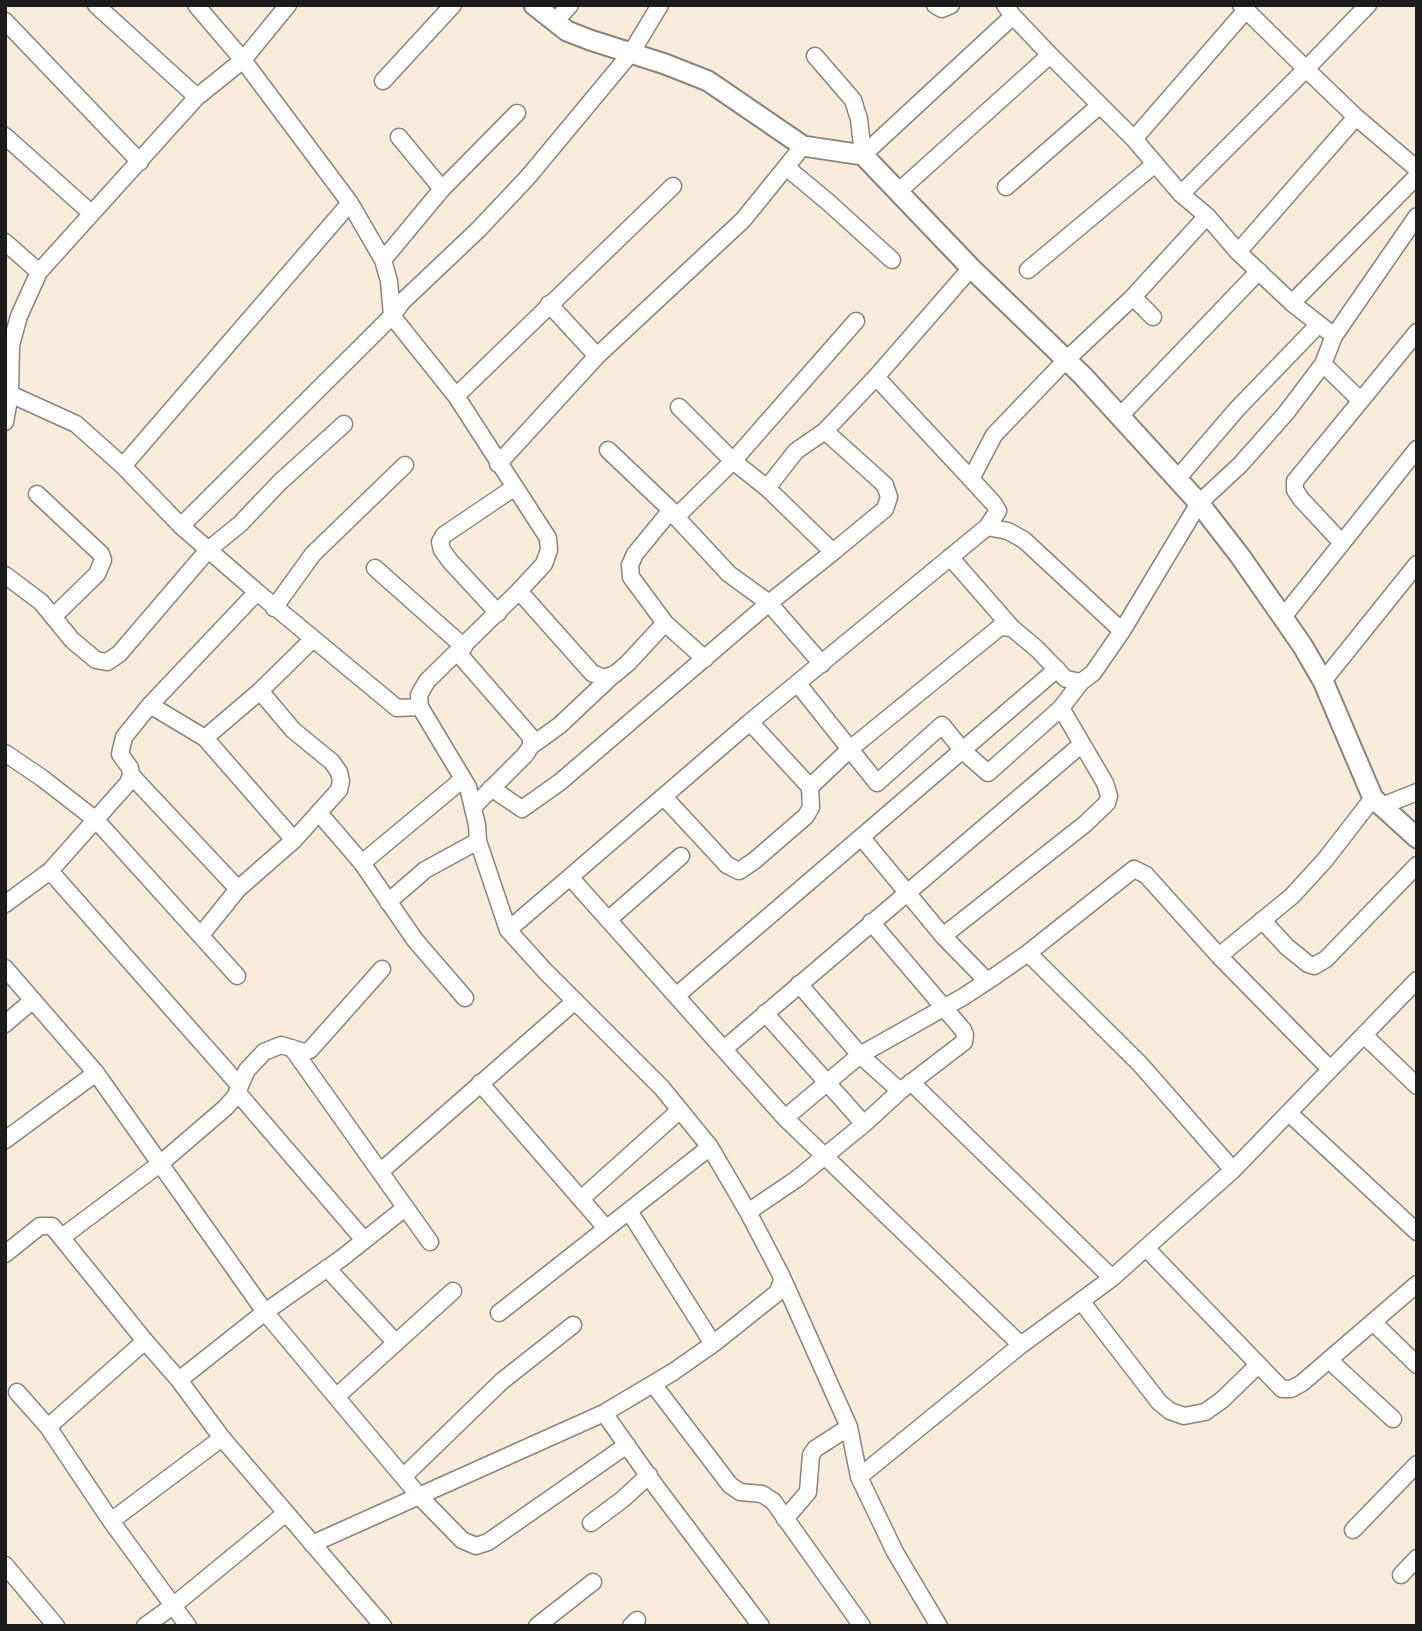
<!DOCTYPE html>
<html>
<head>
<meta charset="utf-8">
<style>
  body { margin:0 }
  #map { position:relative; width:1422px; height:1631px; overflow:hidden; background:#f9ecdb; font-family:Pangolin,sans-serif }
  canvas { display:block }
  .frame { position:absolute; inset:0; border:7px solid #1c1c1c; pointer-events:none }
</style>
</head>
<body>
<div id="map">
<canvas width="1422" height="1631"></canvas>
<div class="frame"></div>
</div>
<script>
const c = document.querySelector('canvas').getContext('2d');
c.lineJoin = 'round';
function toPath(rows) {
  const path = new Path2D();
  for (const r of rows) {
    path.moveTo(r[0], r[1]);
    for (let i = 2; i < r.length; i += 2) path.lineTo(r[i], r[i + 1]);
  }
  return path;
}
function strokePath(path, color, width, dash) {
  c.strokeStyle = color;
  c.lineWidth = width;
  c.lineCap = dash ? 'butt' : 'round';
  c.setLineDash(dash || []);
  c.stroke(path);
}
const minor = toPath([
  [96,5,197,97],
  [196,5,243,60,350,203,383,260,389,281,392,316,456,396,548,538,549,550,544,564,519,591],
  [935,5,942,9,951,5],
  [1005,5,1013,16,1050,55],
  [1241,5,1306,69,1368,5],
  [5,21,140,162],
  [555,22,570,5],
  [815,56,853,100,859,119,863,155],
  [383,81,453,5],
  [5,136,91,213],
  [399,137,442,189],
  [1134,139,1246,10],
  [863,155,1013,16],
  [786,167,828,202,892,260],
  [1006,187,1099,106],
  [899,191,1050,55,1134,139,1181,194,1207,216,1238,252,1292,303,1334,336,1417,216],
  [1181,194,1306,69,1356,117],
  [5,242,39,272],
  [1238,252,1356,117,1417,169],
  [383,260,442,189,517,113],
  [1028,270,1155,164],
  [1133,297,1207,216],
  [1292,303,1417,176],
  [549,304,597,356],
  [1323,364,1360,400],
  [456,396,673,186],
  [679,407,733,461,767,488,833,552,769,603,822,664],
  [1120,416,1259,271],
  [5,422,10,394,11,345,19,316,39,272,197,97,243,60,288,5],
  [825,431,885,485,889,497,885,509,833,552],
  [608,450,671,510],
  [498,464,597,356,743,220,803,146],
  [123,466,350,203],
  [971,479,876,377,971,268],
  [1177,479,1237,409,1319,324],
  [767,488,796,451,825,431,876,377],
  [37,494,101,554,103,560,97,574,53,617],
  [181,526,392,316,402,302,478,230,528,177,631,53,660,5],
  [987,527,1008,531,1024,540,1122,631],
  [1342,543,1301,499,1295,490,1295,481,1417,332],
  [950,557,1012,628],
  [375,568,464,647],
  [5,575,41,602,72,640,96,660,107,662,119,654,208,550,240,524,280,482,344,424],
  [257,592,397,708,420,707],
  [274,608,313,554,405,465],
  [498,613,450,561,442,550,440,542,444,535,515,487],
  [1283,617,1417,449],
  [458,653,531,737,531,746,525,755,473,807],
  [705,659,665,623,631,577,630,565,635,554,671,510,676,517,733,461,856,321],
  [1323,681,1417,564],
  [798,684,877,783,942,725,963,751,988,773,1061,708,1081,682],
  [150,705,205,738,294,840],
  [750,722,810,787,850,749,1000,627,1012,628,1037,649,1066,679,1081,682,1093,673,1122,631,1199,503,1240,465,1286,413,1323,364,1334,336],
  [205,738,260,691,313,639],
  [531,746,560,725,614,674],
  [5,753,42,778,96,820,237,976],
  [131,775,238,889],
  [491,788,522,809,560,782,769,603,729,574,676,517],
  [664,797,727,865,739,871,754,861,806,816,811,807,810,787],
  [1382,806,1417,792],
  [319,813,362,863,415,940,465,998],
  [862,838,943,936,987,981],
  [362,863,463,779],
  [50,871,240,1086],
  [388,902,425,870,478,841,477,825,468,787,420,707,419,695,427,681,519,591,592,673,604,678,615,674,628,663,665,623],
  [5,904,50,871,128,783,131,775,130,768,120,754,124,737,150,705,257,592,181,526,123,466,76,424,10,394],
  [608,920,681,856],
  [1262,920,1287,947,1308,964,1314,966,1326,959,1417,865],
  [508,930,570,877],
  [201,935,238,889,294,840,339,790,341,781,339,772,332,762,293,730,260,691],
  [943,936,1085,824,1107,803,1109,796,1105,783,1061,708],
  [1028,953,1140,1064,1233,1170],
  [1219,956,1292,896,1325,860,1373,798],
  [5,968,96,1073,265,1312,420,1497,462,1540,476,1546,488,1542,627,1445],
  [799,984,860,1055,900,1091],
  [676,996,1057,669],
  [765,1013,864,1124],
  [5,1024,33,1000],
  [1364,1035,1417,1086],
  [292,1048,430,1242],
  [724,1049,1082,744],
  [911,1082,1112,1278],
  [480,1083,606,1228],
  [237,1092,364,1240],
  [1290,1114,1417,1232],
  [785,1118,860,1055,963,997,995,976,1028,953,1134,869,1146,875,1219,956,1330,1069],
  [5,1140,96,1073],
  [380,1172,575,1001],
  [581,1199,680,1110],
  [629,1211,713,1344],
  [748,1212,798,1178,864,1124,900,1091,964,1042,965,1035,963,1030,871,922],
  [62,1237,161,1163,225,1108,235,1097,247,1070,264,1052,281,1045,304,1052,310,1050,382,969],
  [1146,1248,1282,1389,1291,1389,1302,1383,1417,1284],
  [5,1254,40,1226,52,1226,145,1341,179,1380,222,1438,383,1626],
  [327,1268,396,1343],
  [781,1275,849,1427,859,1477,895,1552,939,1626],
  [1081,1301,1159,1402,1170,1411,1184,1416,1205,1412,1222,1400,1258,1365],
  [499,1313,710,1147],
  [1373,1322,1417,1365],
  [145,1341,48,1427,111,1521,188,1626],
  [1021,1345,785,1118,570,877,750,722,987,527,998,511,994,504,971,479,994,435,1066,360,1133,297,1153,317],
  [1329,1360,1393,1419],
  [179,1380,265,1312,342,1258,405,1208],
  [653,1384,730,1485,740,1492,762,1494,773,1501,862,1626],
  [17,1392,48,1427],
  [336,1397,453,1291],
  [604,1413,657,1488,761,1626],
  [403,1477,502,1381,573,1325],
  [859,1477,1021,1345,1112,1278,1233,1170,1417,980],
  [785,1519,808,1492,811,1455,815,1449,849,1427],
  [111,1521,222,1438],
  [591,1523,623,1499,649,1475],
  [1353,1530,1417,1464],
  [312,1544,604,1413,673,1372,713,1344,777,1293,782,1282,781,1275,748,1212,710,1147,662,1088,545,971,508,930,478,841],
  [5,1565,56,1626],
  [1401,1575,1417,1558],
  [145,1626,174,1605,286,1513],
  [537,1626,593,1582],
  [631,1626,637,1620]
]);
const tertiary = toPath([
  [534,5,567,31,590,40,665,64,708,81,803,146,863,155,971,268,1083,376,1199,503,1240,556,1302,645,1323,681,1373,798,1417,838]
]);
strokePath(minor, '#8a847c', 19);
strokePath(tertiary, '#8a847c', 23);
strokePath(minor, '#fff', 16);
strokePath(tertiary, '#fff', 19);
</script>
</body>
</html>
